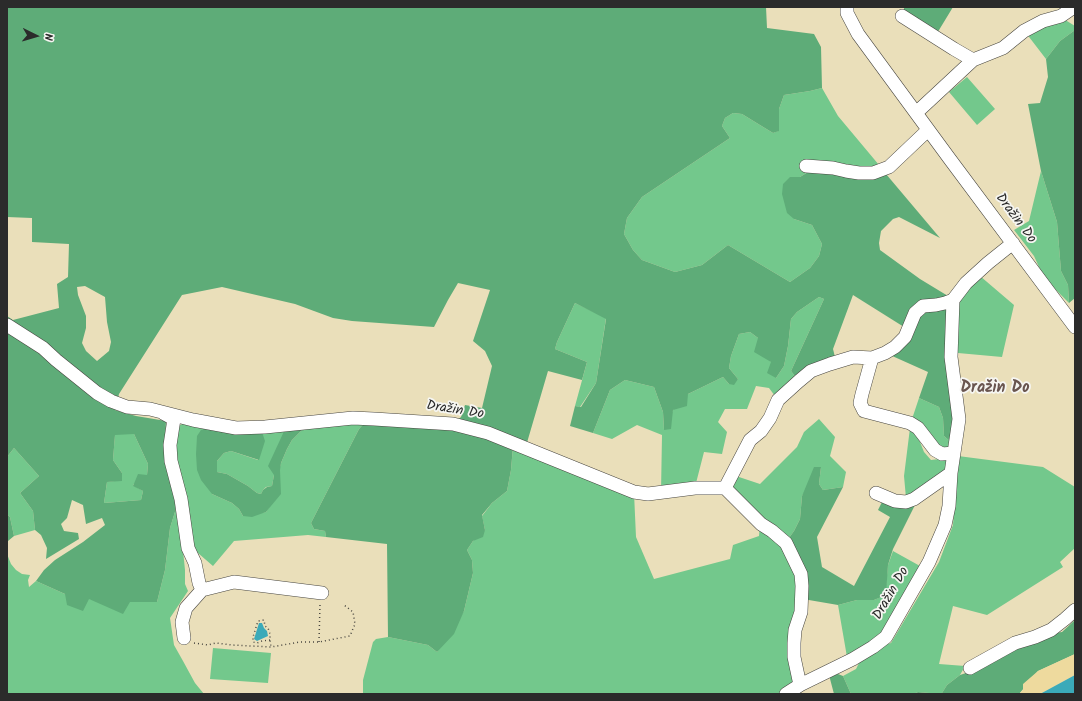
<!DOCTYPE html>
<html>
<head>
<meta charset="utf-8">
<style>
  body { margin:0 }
  #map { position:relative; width:1082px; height:701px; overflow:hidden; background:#eadfba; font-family:Kalam,sans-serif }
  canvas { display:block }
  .frame { position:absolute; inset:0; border:8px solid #2b2b2b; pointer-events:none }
  .north { position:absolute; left:16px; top:16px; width:40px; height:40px; -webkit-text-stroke:3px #f6f6f2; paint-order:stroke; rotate:95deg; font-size:11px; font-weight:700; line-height:16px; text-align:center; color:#2b2b2b }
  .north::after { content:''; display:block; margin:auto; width:14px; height:18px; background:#2b2b2b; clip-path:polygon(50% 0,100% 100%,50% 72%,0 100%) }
</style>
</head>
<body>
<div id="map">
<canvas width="1082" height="701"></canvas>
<div class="frame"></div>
<div class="north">N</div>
</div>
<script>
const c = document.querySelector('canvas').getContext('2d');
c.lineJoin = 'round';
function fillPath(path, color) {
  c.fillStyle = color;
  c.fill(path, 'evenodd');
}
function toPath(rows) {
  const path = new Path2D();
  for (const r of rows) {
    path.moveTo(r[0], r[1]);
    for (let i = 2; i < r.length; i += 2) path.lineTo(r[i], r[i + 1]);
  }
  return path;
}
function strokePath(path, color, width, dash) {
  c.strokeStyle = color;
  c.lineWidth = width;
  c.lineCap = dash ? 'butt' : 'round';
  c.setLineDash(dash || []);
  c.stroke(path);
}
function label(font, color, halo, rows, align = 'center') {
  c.font = font + ' Kalam,sans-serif';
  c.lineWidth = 3.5;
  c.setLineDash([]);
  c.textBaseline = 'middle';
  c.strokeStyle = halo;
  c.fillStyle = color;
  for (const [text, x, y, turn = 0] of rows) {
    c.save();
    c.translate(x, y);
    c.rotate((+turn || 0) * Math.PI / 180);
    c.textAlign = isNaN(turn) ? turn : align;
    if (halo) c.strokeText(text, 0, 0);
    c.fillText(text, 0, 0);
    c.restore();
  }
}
fillPath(toPath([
  [1062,18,1075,26,1075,30,1060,41,1046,59,1026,33],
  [967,77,995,109,977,125,949,92],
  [822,88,838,116,879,165,869,168,808,172,800,177,790,177,794,219,812,225,822,244,819,256,810,268,790,282,728,245,702,265,675,272,642,260,633,250,624,234,627,218,642,197,730,138,722,126,725,118,733,113,742,114,755,122,773,133,778,131,779,109,784,95,810,91],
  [1041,171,1057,222,1061,271,1068,285,1069,303,1044,278,1034,256,1014,230,1029,221],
  [980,276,1014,305,1002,357,958,353,957,304,964,290],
  [819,297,824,299,791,371,798,380,775,396,769,388,756,386,747,409,725,409,718,422,727,432,722,454,704,452,695,487,661,492,662,435,637,425,612,439,593,433,610,390,625,380,654,387,663,412,664,430,673,410,688,394,723,377,729,384,738,379,729,368,731,356,739,334,750,332,758,338,771,362,776,378,784,366,788,346,791,319,797,312],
  [575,303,606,318,596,383,580,407,575,406,587,362,555,349,557,342],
  [919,398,939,407,943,418,944,436,951,442,949,449,940,449,912,419],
  [819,419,835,437,830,456,846,472,843,487,823,490,819,484,821,467,802,496,800,519,794,531,786,542,726,488,733,475,760,484,797,447,804,432],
  [367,420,359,429,311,523,314,529,325,531,326,537,308,535,234,541,213,566,191,547,175,460,177,428,180,425,185,423,206,428,212,494,232,503,239,509,243,516,266,512,270,506,281,463,287,449,292,440,303,429],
  [286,427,274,475,272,486,266,487,263,490,261,494,257,493,248,486,227,474,217,472,217,461,224,453,231,451,258,460,262,432],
  [910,428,918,437,924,452,931,460,948,458,947,471,906,498,904,476],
  [115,434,134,434,148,464,147,475,133,485,143,491,141,500,104,503,107,482,122,480,122,473,113,460],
  [513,446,634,493,636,537,654,579,730,559,733,545,759,536,760,525,771,531,800,575,793,682,780,694,363,694,363,680,373,642,376,639,388,637,428,645,437,652,464,611,473,573,472,560,467,550,473,541,485,530,482,516,492,503,507,491,511,470],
  [14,448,39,476,20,493,33,511,35,530,14,536,10,517,7,514,7,457],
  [958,456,1043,467,1075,487,1075,548,1060,562,1063,567,987,615,953,606,939,664,965,666,960,675,947,685,942,693,929,693,918,692,913,694,851,694,843,676,856,669,861,659,877,647,891,643,939,562,953,525],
  [178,502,185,570,185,584,188,591,170,618,174,645,183,661,195,683,204,694,7,694,7,554,11,564,16,570,22,574,30,575,28,580,29,587,36,581,65,594,89,599,130,602,157,602,165,570,170,528],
  [893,551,920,566,881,635,847,657,838,605,857,600,874,600,885,595,888,565],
  [213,648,271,653,268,683,210,679]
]), '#73c88c');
fillPath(toPath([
  [7,7,766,7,767,28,814,34,821,47,822,88,810,91,784,95,779,109,779,131,773,133,755,122,742,114,733,113,725,118,722,126,730,138,642,197,627,218,624,234,633,250,642,260,675,272,702,265,728,245,790,282,810,268,819,256,822,244,812,225,794,219,787,213,782,194,783,184,790,177,800,177,808,172,886,174,940,238,899,217,893,219,881,231,879,243,880,250,920,279,948,296,938,302,904,327,853,295,833,349,836,361,798,380,791,371,824,299,819,297,797,312,791,319,788,346,784,366,776,378,767,373,771,362,754,352,758,338,750,332,739,334,731,356,729,368,738,379,734,385,729,384,723,377,688,394,687,406,673,410,671,429,664,430,663,412,654,387,625,380,610,390,593,433,570,426,575,406,581,407,596,383,606,319,575,303,557,342,555,349,587,362,582,380,548,371,526,446,454,423,461,417,465,405,482,408,492,366,485,351,473,341,490,290,458,283,448,300,434,327,352,321,333,318,295,304,222,287,182,295,119,394,115,410,136,416,166,421,165,452,178,502,170,528,165,570,157,602,130,602,123,614,89,599,83,611,67,605,65,594,36,581,44,570,55,560,83,542,105,525,102,518,86,524,83,505,72,500,67,518,61,524,64,531,78,533,79,539,46,559,47,548,41,535,35,530,33,511,20,493,39,476,14,448,7,457,7,316,13,320,59,308,57,284,68,277,69,244,32,242,32,218,7,217],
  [85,286,105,297,107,322,111,342,109,351,97,361,86,351,82,343,86,328,86,316,78,295,77,287],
  [134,434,148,464,147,475,138,474,133,486,143,491,141,500,104,503,107,482,122,481,122,473,113,460,115,435],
  [904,7,953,7,936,35,904,14],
  [1075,30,1075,298,1069,303,1068,285,1061,271,1057,222,1041,171,1028,104,1040,103,1048,77,1046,59,1060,41],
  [945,308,948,313,955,422,951,442,944,436,943,418,939,407,919,398,928,372,890,355,920,311],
  [367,420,452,427,513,446,511,470,507,491,492,503,482,515,485,530,483,537,473,541,467,550,472,560,473,573,464,611,454,634,437,652,428,645,388,637,387,544,326,537,325,531,314,529,311,523,359,429],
  [286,427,303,429,292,440,287,449,281,463,280,470,281,494,266,512,252,517,243,516,239,509,232,503,212,494,201,480,197,470,196,454,197,436,201,430,206,428,262,432,265,441,259,460,231,451,224,453,217,461,217,472,227,474,248,486,257,493,261,494,263,490,267,487,272,486,274,475,268,466],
  [814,467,821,467,819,484,823,490,843,487,817,537,822,567,854,586,890,517,878,510,882,502,916,503,893,549,888,565,886,595,874,600,857,600,838,605,803,599,786,542,794,531,800,519,802,496],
  [7,514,10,517,14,536,8,541,7,546],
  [1075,620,1075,654,1038,671,1019,694,913,694,918,692,929,693,942,693,947,685,960,675,981,668,1001,655,1055,633,1062,632],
  [838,674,843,676,851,694,834,694,829,675]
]), '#5eac78');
fillPath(toPath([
  [1075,654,1075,675,1040,694,1019,694,1023,690,1023,684,1038,671]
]), '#eeda9e');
fillPath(toPath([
  [259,623,262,623,264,628,267,631,268,636,257,641,254,639],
  [1075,675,1075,694,1040,694]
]), '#3baab9');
const minor = toPath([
  [847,7,847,13,858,34,949,158,1075,327],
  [902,16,954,49,973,60],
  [916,113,973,60,1003,48,1024,31,1043,21,1061,16,1074,7],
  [806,166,833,168,846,171,859,173,873,173,889,167,928,130],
  [953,300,966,283,988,263,1013,243],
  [7,325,43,348,56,360,97,393,111,401,127,407,150,409,193,420,236,428,265,427,353,418,374,419,453,424,488,433,634,492,648,494,695,488,725,488,750,440,761,431,770,418,778,400,799,381,811,371,830,364,853,357,872,358,885,353,895,347,905,337,915,313,923,306,936,305,945,303,953,300],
  [872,358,862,394,860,403,864,411,910,423,918,428,935,450,942,454,954,453],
  [163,413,174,419,170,445,171,461,181,499,188,548,195,563,199,583,202,590],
  [725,488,761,524,772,531,786,543,801,574,802,586,801,612,795,630,794,643,794,657,800,685],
  [876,493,895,501,906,502,914,499,951,473],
  [184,638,182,622,186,608,202,590,234,582,322,593],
  [970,668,1015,643,1035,637,1051,630,1065,619,1075,610],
  [786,694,800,685,853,659,873,647,886,637,929,562,945,525,949,506,951,473,959,419,951,357,953,300]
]);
strokePath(minor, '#484640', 14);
strokePath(toPath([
  [270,640,262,641,257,643,253,642,253,637,258,621,264,620,265,626,268,628,270,634,270,640,271,647],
  [319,642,320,604],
  [194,643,208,645,216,643,232,645,271,647,300,642,319,642,350,636,355,624,353,612,344,605]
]), '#484640', 1.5, [1, 3]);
strokePath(minor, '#fff', 13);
label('14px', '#2b2b2b', '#f6f6f2', [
  ["Dražin Do",1015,219,53],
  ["Dražin Do",455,411,9],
  ["Dražin Do",892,594,-60]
]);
label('bold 16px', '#69554f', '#f6f6f2', [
  ["Dražin Do",995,389]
]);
</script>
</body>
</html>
